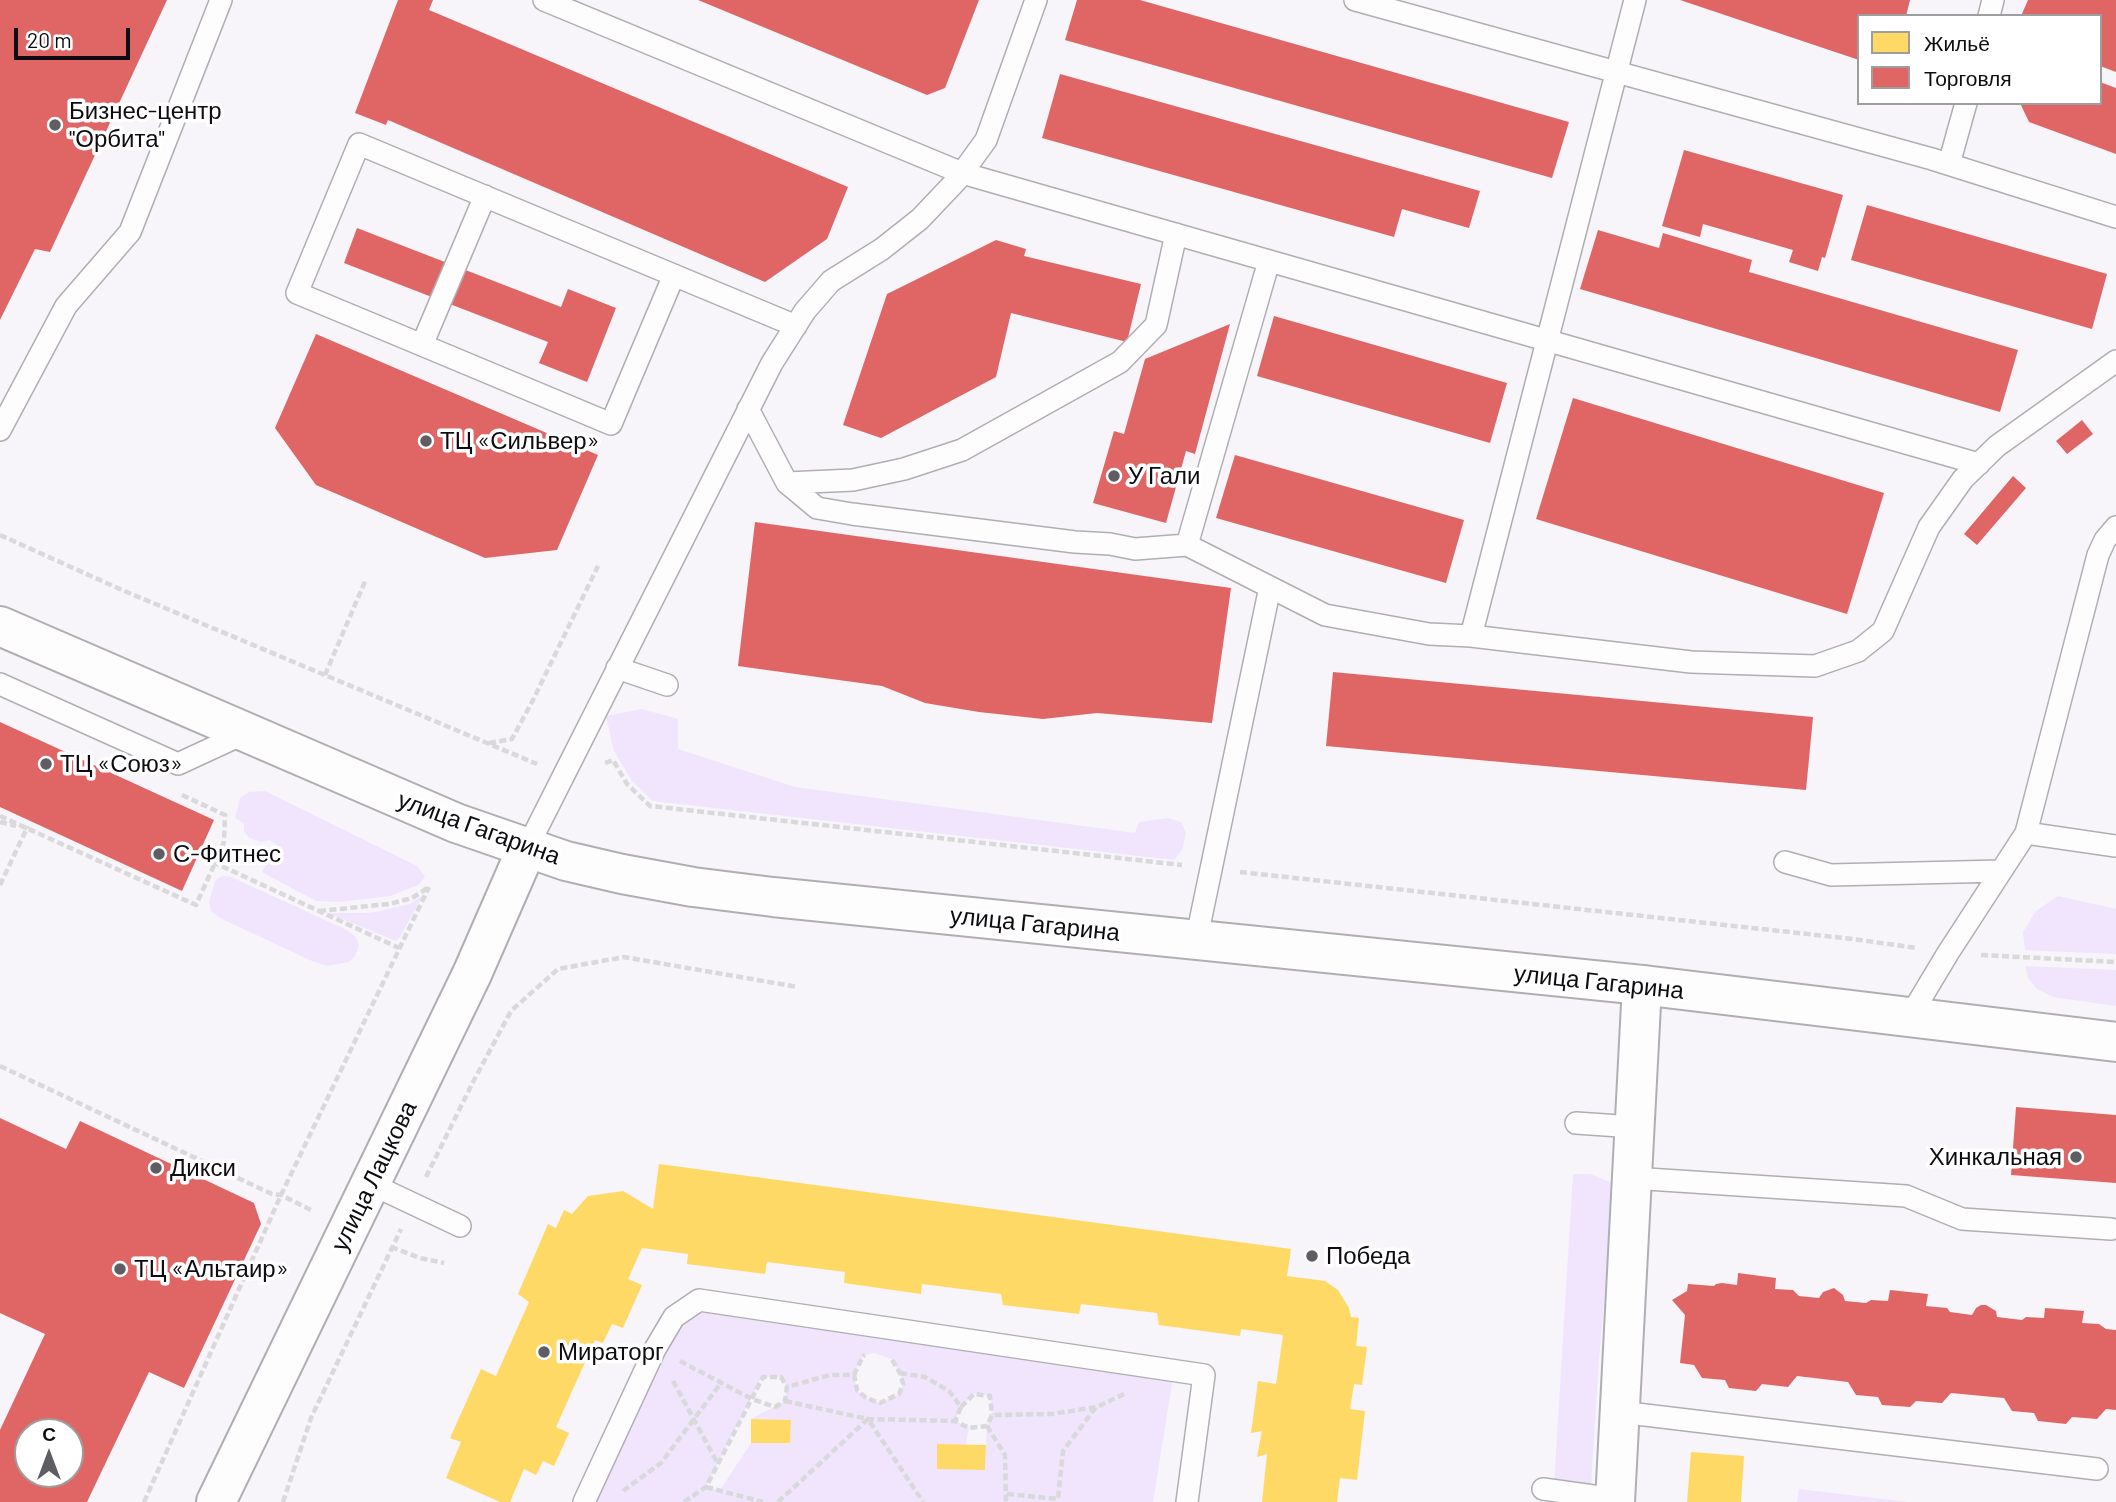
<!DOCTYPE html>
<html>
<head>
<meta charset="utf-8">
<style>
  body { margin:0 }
  #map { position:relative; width:2116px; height:1502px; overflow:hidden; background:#f7f4fa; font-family:Barlow,sans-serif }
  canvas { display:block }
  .legend { position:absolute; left:1857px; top:14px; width:245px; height:91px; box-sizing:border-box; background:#fff; border:2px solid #9f9e9f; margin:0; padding:9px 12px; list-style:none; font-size:21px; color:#0e0c10 }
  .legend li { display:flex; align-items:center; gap:14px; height:35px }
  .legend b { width:35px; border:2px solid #9f9e9f }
  .north { position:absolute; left:14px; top:1418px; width:70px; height:70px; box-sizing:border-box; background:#fff; border:2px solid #9f9e9f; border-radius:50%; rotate:0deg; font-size:19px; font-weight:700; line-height:28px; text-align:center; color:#0e0c10 }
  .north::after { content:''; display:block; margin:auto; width:24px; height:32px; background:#605d62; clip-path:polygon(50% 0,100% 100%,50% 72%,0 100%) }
  .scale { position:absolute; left:14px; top:28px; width:116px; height:32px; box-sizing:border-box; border:4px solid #0e0c10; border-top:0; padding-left:9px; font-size:21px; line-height:24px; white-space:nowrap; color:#0e0c10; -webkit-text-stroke:5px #fff; paint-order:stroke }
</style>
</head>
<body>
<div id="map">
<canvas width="2116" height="1502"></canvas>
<ul class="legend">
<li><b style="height:19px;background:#ffd966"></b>Жильё</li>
<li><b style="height:19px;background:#e06666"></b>Торговля</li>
</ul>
<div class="north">С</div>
<div class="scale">20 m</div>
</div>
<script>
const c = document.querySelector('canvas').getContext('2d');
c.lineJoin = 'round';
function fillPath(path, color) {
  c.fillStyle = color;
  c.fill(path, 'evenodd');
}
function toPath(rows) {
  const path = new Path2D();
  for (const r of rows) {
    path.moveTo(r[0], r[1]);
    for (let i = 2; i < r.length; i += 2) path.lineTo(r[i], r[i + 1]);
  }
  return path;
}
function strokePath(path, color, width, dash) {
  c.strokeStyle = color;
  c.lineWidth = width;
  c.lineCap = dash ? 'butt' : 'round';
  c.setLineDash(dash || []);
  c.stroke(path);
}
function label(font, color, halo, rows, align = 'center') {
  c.font = font + ' Barlow,sans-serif';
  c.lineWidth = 7;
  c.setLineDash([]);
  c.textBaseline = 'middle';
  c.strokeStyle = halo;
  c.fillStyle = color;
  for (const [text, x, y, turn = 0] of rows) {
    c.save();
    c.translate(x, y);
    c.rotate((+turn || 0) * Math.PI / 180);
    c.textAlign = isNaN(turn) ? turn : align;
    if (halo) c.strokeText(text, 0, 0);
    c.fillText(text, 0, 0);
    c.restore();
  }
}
fillPath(toPath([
  [642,709,678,719,678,749,795,787,1135,833,1139,822,1168,818,1181,822,1186,833,1182,850,1174,860,653,801,632,781,614,751,606,716],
  [265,791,417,866,425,877,418,885,390,896,340,902,316,901,262,872,277,845,270,840,261,842,249,838,244,831,244,823,235,818,240,798,249,792],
  [222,876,231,877,347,930,356,937,359,946,355,956,349,962,327,966,312,961,220,918,211,911,209,902,215,881],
  [423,895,400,937,396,941,328,913,369,913,381,911,410,904],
  [2058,896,2116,909,2116,954,2025,950,2023,932,2036,911],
  [2025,966,2116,970,2116,1006,2053,997,2037,989,2028,978],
  [1573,1174,1590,1174,1613,1183,1611,1217,1599,1359,1590,1502,1553,1502],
  [699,1300,1174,1371,1153,1502,584,1502,655,1348],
  [874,1353,892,1359,900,1373,903,1384,899,1394,880,1403,866,1398,857,1390,854,1375,863,1356],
  [762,1377,781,1377,787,1387,785,1401,751,1419,791,1420,790,1443,751,1443,720,1490,706,1487],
  [974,1394,990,1396,992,1415,987,1426,985,1470,966,1445,969,1428,955,1421,961,1407],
  [1799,1489,1908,1502,1797,1502]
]), '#f0e5fd');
fillPath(toPath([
  [659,1164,1291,1249,1287,1276,1325,1281,1338,1290,1349,1308,1351,1317,1359,1318,1356,1346,1367,1347,1362,1385,1354,1384,1350,1409,1365,1411,1357,1480,1340,1478,1337,1502,1262,1502,1267,1454,1257,1457,1262,1431,1251,1433,1258,1381,1276,1384,1283,1335,1241,1329,1240,1336,1159,1325,1157,1313,1081,1304,1079,1314,1003,1305,1001,1294,922,1284,921,1294,844,1283,845,1272,767,1262,765,1274,687,1264,688,1254,642,1248,628,1279,642,1285,623,1328,612,1324,603,1343,595,1340,556,1427,569,1433,554,1466,543,1461,536,1475,524,1469,510,1502,500,1502,446,1478,461,1442,450,1438,481,1369,496,1376,529,1302,518,1294,548,1224,556,1228,564,1210,572,1214,588,1196,623,1191,653,1209],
  [751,1419,791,1420,790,1443,751,1443],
  [937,1444,986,1445,985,1470,937,1469],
  [1691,1452,1744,1456,1741,1502,1687,1502]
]), '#ffd966');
fillPath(toPath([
  [0,0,167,0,50,252,35,249,0,320],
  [398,0,433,0,429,10,848,187,827,239,765,282,388,120,386,125,355,113],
  [698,0,979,0,945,88,927,95],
  [1077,0,1140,0,1569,122,1552,178,1065,40],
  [1680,0,1910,0,1906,16,1859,16,1859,60],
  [2028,0,2116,0,2116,72,2100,66,2100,16,2021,16],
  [1060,74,1480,191,1469,228,1402,209,1394,237,1042,138],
  [2100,82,2116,88,2116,154,2029,122,2020,103,2100,103],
  [1684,150,1843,195,1825,258,1822,257,1818,271,1789,262,1793,250,1703,224,1700,237,1662,226],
  [1867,205,2107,274,2092,329,1851,260],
  [357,228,561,307,568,289,616,308,587,382,539,363,548,342,344,263],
  [1598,230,1659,248,1663,233,1752,260,1749,272,2018,350,2000,412,1580,289],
  [996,240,1026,249,1024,256,1141,284,1127,342,1011,313,996,377,881,438,843,425,887,294],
  [1274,316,1507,383,1490,443,1257,376],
  [1230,324,1195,454,1186,451,1166,523,1093,503,1114,431,1124,434,1145,359],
  [316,334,598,455,557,550,485,558,316,485,275,428],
  [1573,398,1884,493,1847,614,1536,519],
  [2082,420,2093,434,2067,454,2056,441],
  [1235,455,1464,520,1446,583,1216,518],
  [2013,476,2026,488,1977,545,1964,534],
  [755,522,1231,588,1212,723,1097,713,1043,719,979,712,925,703,882,686,738,666],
  [1333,672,1813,717,1806,790,1326,746],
  [0,722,214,820,182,891,0,807],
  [2016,1107,2116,1115,2116,1183,2011,1175],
  [0,1118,66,1149,80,1121,254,1203,261,1224,184,1388,149,1372,87,1502,0,1502,0,1430,45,1334,0,1313],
  [28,1432,70,1432,70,1474,28,1474],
  [1738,1273,1776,1278,1775,1289,1793,1290,1799,1296,1819,1298,1823,1292,1834,1288,1843,1295,1845,1301,1866,1303,1871,1300,1888,1301,1890,1290,1928,1294,1926,1306,1947,1308,1950,1312,1972,1315,1976,1308,1981,1305,1986,1305,1996,1311,1997,1317,2022,1320,2026,1317,2044,1318,2045,1308,2084,1311,2082,1323,2099,1324,2106,1329,2116,1330,2116,1410,2106,1409,2097,1419,2072,1417,2066,1424,2038,1421,2034,1413,2012,1411,2004,1398,1951,1393,1942,1403,1916,1401,1910,1407,1882,1405,1878,1397,1856,1395,1848,1382,1797,1376,1788,1387,1762,1384,1756,1391,1729,1388,1725,1380,1702,1378,1694,1365,1680,1363,1685,1315,1672,1300,1687,1291,1688,1284,1714,1286,1716,1284,1722,1283,1737,1285]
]), '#e06666');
const lane = toPath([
  [544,0,962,173,1979,464],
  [1355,0,1932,159,2116,217],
  [1989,16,1993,0],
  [1949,164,1966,103],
  [485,196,422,345,611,424,674,275],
  [422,345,297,293,359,144,796,326],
  [748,409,787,483,817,508,852,514,1075,542,1110,544,1135,549,1187,545,1325,615,1429,634,1471,636,1691,662,1815,666,1858,651,1883,631,1929,527,1963,479,1997,446,2116,361],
  [0,430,66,306,130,232,221,0],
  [787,483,853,480,904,469,962,450,1120,362,1156,325,1176,234],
  [1187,545,1269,261],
  [1471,636,1635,0],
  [617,668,667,685],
  [0,684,178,764,245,733],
  [2026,833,2116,846],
  [527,848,772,363,805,311,831,281,882,249,920,219,957,180,986,140,1036,0],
  [1785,862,1831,875,2001,871],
  [1196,941,1270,587],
  [1909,1018,1948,953,2026,833,2098,555,2105,540,2116,527],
  [1576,1123,1634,1127],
  [1632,1178,1906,1196,1962,1219,2111,1229],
  [371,1184,460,1226],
  [1620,1412,2097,1469],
  [1543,1489,1615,1499],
  [584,1502,655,1349,674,1317,699,1300,1204,1375,1187,1502]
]);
const street = toPath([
  [1615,1502,1642,985]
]);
const secondary = toPath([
  [216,1502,472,974,527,848]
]);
const primary = toPath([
  [0,626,456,823,566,861,622,874,693,887,773,897,1642,985,2116,1042]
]);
strokePath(lane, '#b1aeb3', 24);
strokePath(street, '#b1aeb3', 42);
strokePath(secondary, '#b1aeb3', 42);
strokePath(primary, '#b1aeb3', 42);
strokePath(toPath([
  [0,535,122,590,537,764],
  [325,675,366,579],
  [489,743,512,739,533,700,598,566],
  [605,763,613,760,627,784,650,806,1182,865],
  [182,795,225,815,224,842,215,863,399,948],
  [0,816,196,905,215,863],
  [0,822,16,826],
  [1240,872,1853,939,1916,948],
  [0,885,27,828,25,828],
  [319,911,389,904,412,898,429,887],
  [1981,955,2116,962],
  [0,1066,272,1194,281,1195,313,1211],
  [426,1177,473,1082,511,1011,558,969,624,957,798,987],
  [391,1247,420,1258,444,1263],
  [680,1361,752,1399,775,1407,785,1401,787,1387,830,1375,854,1375,857,1390,866,1398,880,1403,899,1394,903,1384,900,1373,891,1358],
  [900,1373,925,1377,949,1391,961,1407,955,1421],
  [854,1375,863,1356,865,1355],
  [673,1381,718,1464],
  [785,1401,868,1419,955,1421,969,1428,987,1426,992,1415,1052,1414,1097,1407,1124,1394],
  [961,1407,974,1394,990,1396,992,1415],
  [987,1426,1005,1455,1006,1502],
  [706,1487,763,1502],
  [623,1491,661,1463,721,1383],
  [1007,1494,1058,1499,1063,1451,1096,1407],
  [144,1502,281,1195,429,887],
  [283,1502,311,1418,401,1229],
  [684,1502,706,1487,763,1377,781,1377,787,1387],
  [778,1502,868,1419,923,1502]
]), '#d9d8db', 4.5, [7, 3.5]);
strokePath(lane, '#fefdfe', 21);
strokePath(street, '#fefdfe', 38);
strokePath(secondary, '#fefdfe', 38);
strokePath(primary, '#fefdfe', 38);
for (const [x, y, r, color] of [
  [55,125,7,"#605d62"],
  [426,441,7,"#605d62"],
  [1114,476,7,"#605d62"],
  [46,764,7,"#605d62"],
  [159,854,7,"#605d62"],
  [2076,1157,7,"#605d62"],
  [156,1168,7,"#605d62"],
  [1312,1256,7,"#605d62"],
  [120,1269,7,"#605d62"],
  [544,1352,7,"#605d62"]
]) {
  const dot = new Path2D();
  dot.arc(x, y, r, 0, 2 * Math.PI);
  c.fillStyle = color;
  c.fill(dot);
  strokePath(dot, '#fff', 2.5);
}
label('24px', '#0e0c10', '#fff', [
  ["Бизнес-центр",69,111],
  ["\"Орбита\"",69,139],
  ["ТЦ «Сильвер»",440,441],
  ["У Гали",1128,476],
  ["ТЦ «Союз»",60,764],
  ["С-Фитнес",173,854],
  ["Хинкальная",2062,1157,"right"],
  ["Дикси",170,1168],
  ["Победа",1326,1256],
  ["ТЦ «Альтаир»",134,1269],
  ["Мираторг",558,1352]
], 'left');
label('24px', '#0e0c10', '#fff', [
  ["улица Гагарина",479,828,20],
  ["улица Гагарина",1035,924,6],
  ["улица Гагарина",1599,982,6],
  ["улица Лацкова",374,1176,-64]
]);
</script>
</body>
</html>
